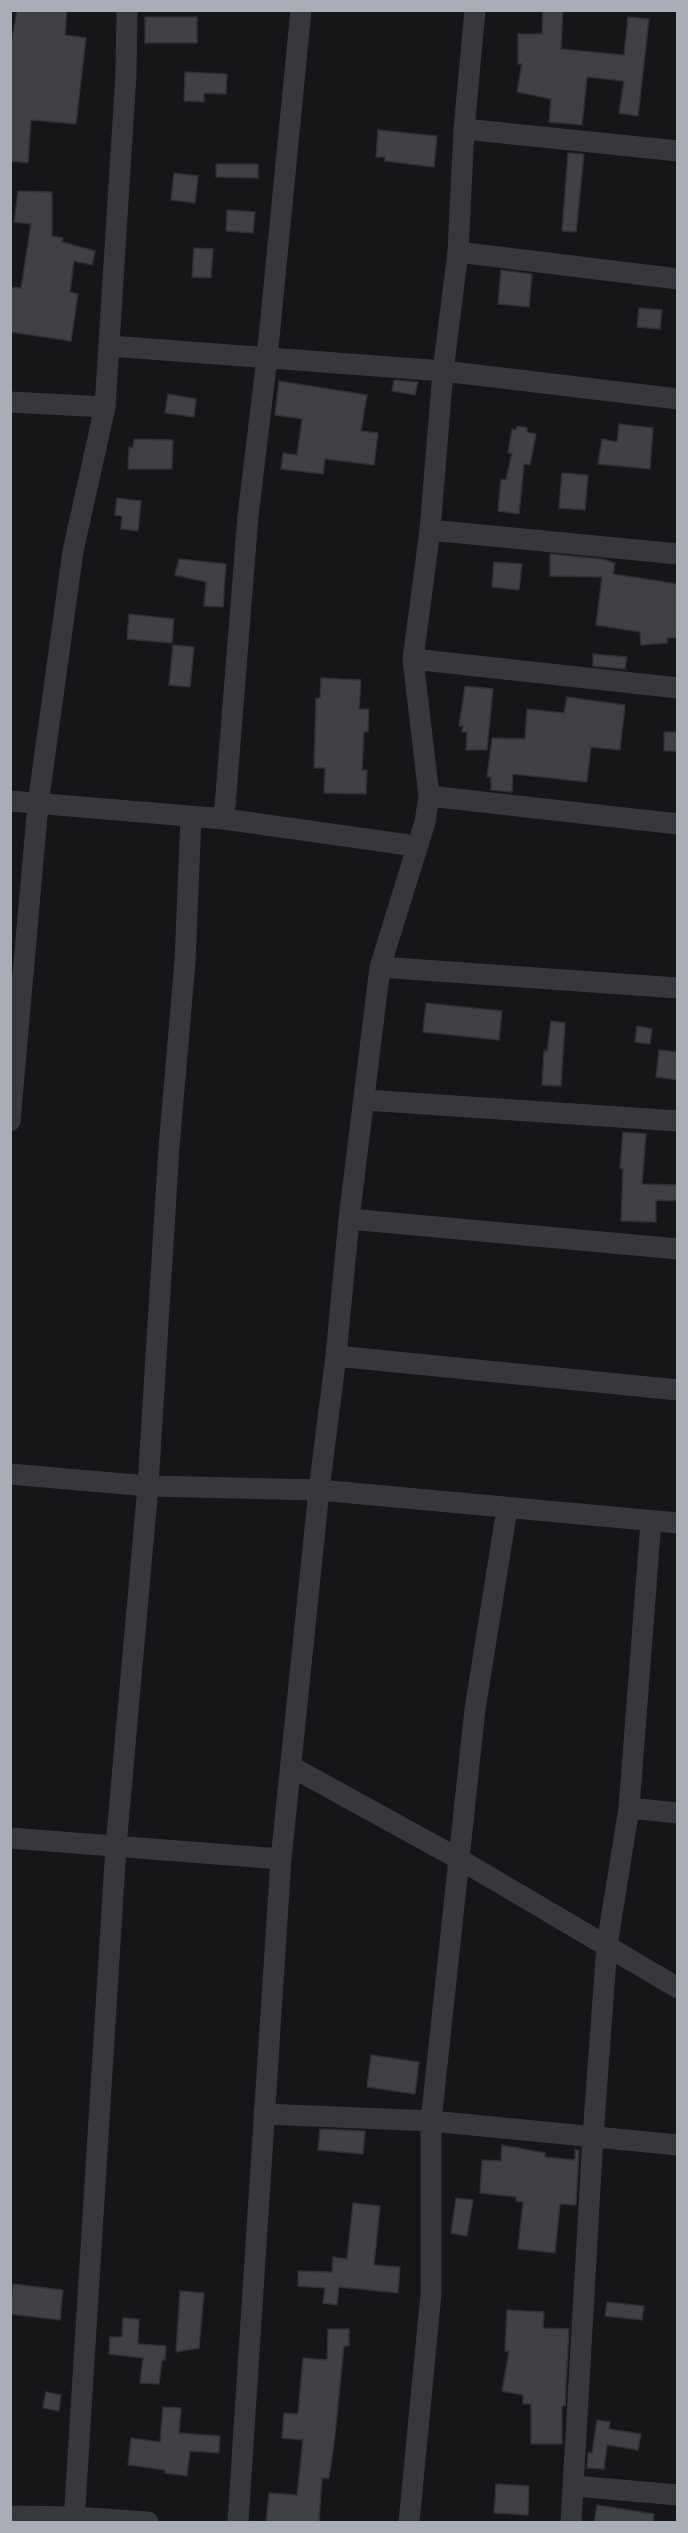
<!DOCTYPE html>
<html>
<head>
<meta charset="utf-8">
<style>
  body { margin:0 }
  #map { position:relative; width:688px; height:2533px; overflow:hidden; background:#161618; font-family:Barlow,sans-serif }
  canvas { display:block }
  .frame { position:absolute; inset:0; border:12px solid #a8adb8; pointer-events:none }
</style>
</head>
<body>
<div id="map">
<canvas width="688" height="2533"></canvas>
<div class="frame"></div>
</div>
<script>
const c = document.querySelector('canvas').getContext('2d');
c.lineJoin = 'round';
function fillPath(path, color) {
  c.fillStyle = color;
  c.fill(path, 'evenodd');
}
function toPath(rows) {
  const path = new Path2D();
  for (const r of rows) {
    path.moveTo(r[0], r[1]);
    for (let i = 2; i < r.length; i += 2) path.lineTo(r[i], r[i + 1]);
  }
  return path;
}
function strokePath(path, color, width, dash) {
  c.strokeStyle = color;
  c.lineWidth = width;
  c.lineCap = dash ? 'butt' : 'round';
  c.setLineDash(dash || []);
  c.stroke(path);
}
const building = toPath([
  [17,10,67,10,65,35,86,38,76,124,31,120,28,163,10,161,10,49,17,10],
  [543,10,563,10,561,49,624,55,628,17,649,19,638,116,619,113,624,81,587,77,582,125,549,122,551,99,517,92,522,64,518,64,518,34,542,34,543,10],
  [145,17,197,17,197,43,145,43,145,17],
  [185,72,227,74,226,94,204,93,204,102,184,101,185,72],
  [378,130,437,136,434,167,385,161,385,157,376,157,378,130],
  [568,153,584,154,576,232,562,231,568,153],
  [216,164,258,164,258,178,216,177,216,164],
  [174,173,198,176,195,203,171,200,174,173],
  [18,191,52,192,52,236,63,238,62,242,95,251,92,265,74,261,70,292,78,294,71,341,10,332,10,287,21,288,31,224,14,222,18,191],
  [227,210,255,212,253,233,226,231,227,210],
  [194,248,213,249,211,278,192,277,194,248],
  [501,270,532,274,529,307,498,304,501,270],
  [639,308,662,310,660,329,637,327,639,308],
  [394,380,418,382,415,395,392,391,394,380],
  [279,381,367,395,361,431,378,433,374,465,325,459,323,474,281,469,283,453,297,455,302,419,275,415,279,381],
  [168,394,196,399,194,417,165,413,168,394],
  [619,424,653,428,650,469,598,464,602,439,617,442,619,424],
  [517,426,527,428,527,432,536,434,530,465,524,464,519,514,498,511,501,479,506,480,512,453,508,453,512,429,516,430,517,426],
  [134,439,173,440,172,469,128,469,129,447,133,448,134,439],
  [562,473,588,475,585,510,559,508,562,473],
  [117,498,141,501,138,531,121,529,122,516,115,515,117,498],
  [550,554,602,559,615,563,613,574,678,584,678,638,667,638,667,643,641,645,640,632,596,625,602,577,550,576,550,554],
  [179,559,226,564,223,607,204,606,206,582,175,575,179,559],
  [494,562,522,564,519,590,492,587,494,562],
  [129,614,174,619,172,643,127,639,129,614],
  [173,645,194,647,190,687,169,685,173,645],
  [593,654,627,657,625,669,593,666,593,654],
  [321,678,361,680,359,709,369,709,368,732,364,732,362,770,367,770,366,794,324,793,325,768,314,768,316,698,320,698,321,678],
  [465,686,493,689,487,750,466,750,467,732,462,732,463,726,459,726,465,686],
  [567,697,625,705,620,750,591,747,587,782,513,774,512,792,491,790,491,777,487,777,492,738,525,739,527,709,564,713,567,697],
  [664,732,678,732,678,751,664,751,664,732],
  [426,1003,502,1011,499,1040,423,1032,426,1003],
  [551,1021,565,1023,561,1086,542,1085,544,1050,547,1051,551,1021],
  [637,1026,652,1029,650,1044,635,1042,637,1026],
  [659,1050,678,1052,678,1080,656,1077,659,1050],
  [623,1132,646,1134,642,1184,678,1185,678,1201,656,1200,656,1222,621,1221,623,1169,620,1168,623,1132],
  [371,2055,419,2062,415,2094,367,2087,371,2055],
  [320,2129,365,2131,363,2154,318,2150,320,2129],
  [502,2145,545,2153,545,2157,575,2160,575,2150,579,2150,576,2205,560,2204,555,2253,518,2249,523,2202,516,2201,516,2197,480,2193,482,2160,501,2161,502,2145],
  [456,2198,473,2200,467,2236,451,2233,456,2198],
  [353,2203,380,2206,374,2265,400,2267,398,2293,339,2287,337,2305,323,2303,325,2288,298,2286,298,2271,332,2272,333,2257,347,2259,353,2203],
  [13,2284,63,2290,60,2320,10,2314,13,2284],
  [180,2291,204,2293,199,2348,176,2352,180,2291],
  [607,2302,644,2306,642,2320,605,2316,607,2302],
  [507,2310,544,2312,543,2328,569,2329,565,2406,562,2406,562,2444,531,2444,531,2404,523,2404,523,2395,502,2391,509,2351,505,2351,507,2310],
  [123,2318,139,2319,138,2344,166,2346,165,2360,162,2360,159,2384,140,2383,143,2358,109,2354,110,2337,122,2337,123,2318],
  [328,2329,349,2329,349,2346,344,2346,334,2444,329,2478,322,2478,319,2523,266,2523,269,2493,297,2495,303,2440,282,2438,284,2413,298,2414,303,2358,327,2360,328,2329],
  [46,2392,61,2395,59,2411,43,2408,46,2392],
  [163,2407,181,2408,179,2433,220,2436,219,2453,190,2451,187,2476,165,2473,165,2470,128,2465,131,2438,160,2442,163,2407],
  [597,2420,610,2422,609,2429,641,2434,638,2450,607,2445,604,2469,587,2468,588,2453,592,2453,597,2420],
  [496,2484,529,2486,528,2515,494,2513,496,2484],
  [597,2505,654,2514,653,2523,594,2523,597,2505]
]);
fillPath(building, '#404145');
strokePath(building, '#303034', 1.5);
strokePath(toPath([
  [464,129,678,151],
  [458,252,678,279],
  [110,346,443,371,678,399],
  [10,402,105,407],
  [430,530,678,554],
  [413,659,678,688],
  [429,796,678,824],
  [10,801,224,819,416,846],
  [224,819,248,516,267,358,301,10],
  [380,967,678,988],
  [365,1100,678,1121],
  [10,1121,38,804,73,551,105,407,126,74,127,10],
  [349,1219,678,1249],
  [336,1356,678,1390],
  [10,1474,148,1486,319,1490,678,1523],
  [292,1767,459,1859,678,1988],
  [629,1808,678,1813],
  [10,1838,281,1859],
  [264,2114,431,2121,678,2145],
  [575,2486,678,2495],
  [10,2516,74,2517,148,2522],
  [74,2522,116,1846,148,1486,169,1147,185,962,191,817],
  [238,2522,281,1859,319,1490,336,1356,349,1219,380,967,425,822,429,796,413,659,430,530,443,371,458,252,464,129,475,10],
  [409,2522,431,2294,431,2121,475,1709,507,1509],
  [571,2522,593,2136,607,1945,629,1808,651,1521]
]), '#37383d', 21);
</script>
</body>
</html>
